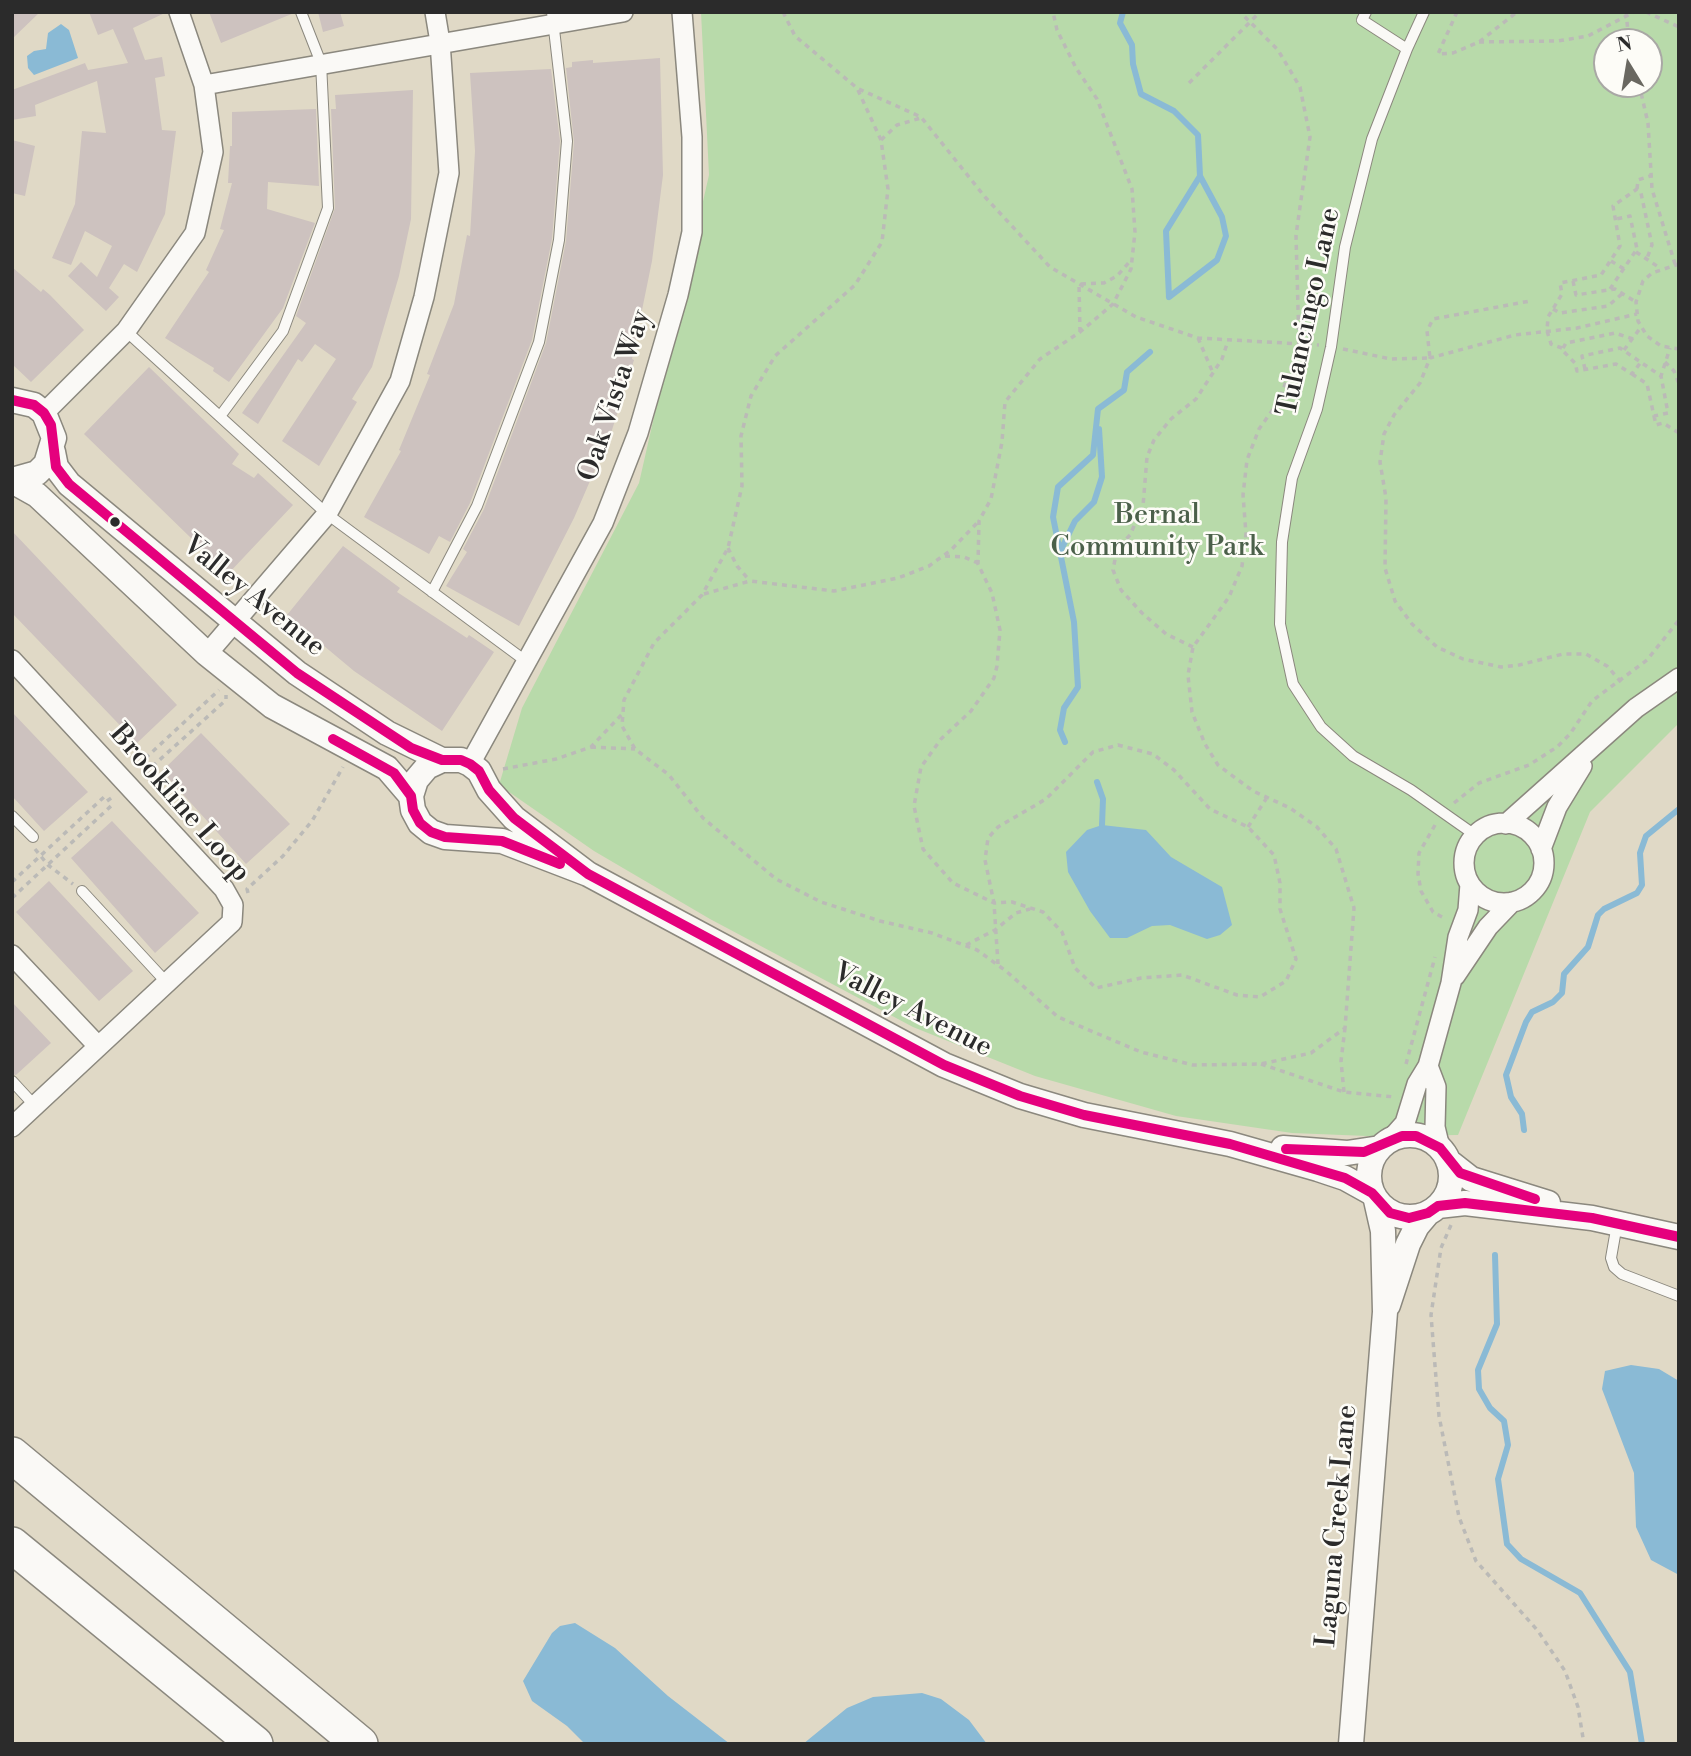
<!DOCTYPE html>
<html>
<head>
<meta charset="utf-8">
<style>
  body { margin:0 }
  #map { position:relative; width:1691px; height:1756px; overflow:hidden; background:#e0d9c6; font-family:"Libre Bodoni",serif }
  canvas { display:block }
  .frame { position:absolute; inset:0; border:14px solid #2b2b2b; pointer-events:none }
  .north { position:absolute; left:1593px; top:28px; width:70px; height:70px; box-sizing:border-box; background:#fdfcf7; border:2px solid #a9a8a5; border-radius:50%; rotate:349deg; font-size:19px; font-weight:700; line-height:28px; text-align:center; color:#2b2b2b }
  .north::after { content:''; display:block; margin:auto; width:24px; height:32px; background:#6a6861; clip-path:polygon(50% 0,100% 100%,50% 72%,0 100%) }
</style>
</head>
<body>
<div id="map">
<canvas width="1691" height="1756"></canvas>
<div class="frame"></div>
<div class="north">N</div>
</div>
<script>
const c = document.querySelector('canvas').getContext('2d');
c.lineJoin = 'round';
function fillPath(path, color) {
  c.fillStyle = color;
  c.fill(path, 'evenodd');
}
function toPath(rows) {
  const path = new Path2D();
  for (const r of rows) {
    if (r.length === 3) {
      path.moveTo(r[0] + r[2], r[1]);
      path.arc(r[0], r[1], r[2], 0, 2 * Math.PI);
      continue;
    }
    path.moveTo(r[0], r[1]);
    for (let i = 2; i < r.length; i += 2) path.lineTo(r[i], r[i + 1]);
  }
  return path;
}
function strokePath(path, color, width, dash) {
  c.strokeStyle = color;
  c.lineWidth = width;
  c.lineCap = dash ? 'butt' : 'round';
  c.setLineDash(dash || []);
  c.stroke(path);
}
function label(font, color, halo, rows, align = 'center') {
  c.font = font + ' "Libre Bodoni",serif';
  c.lineWidth = 5;
  c.setLineDash([]);
  c.textBaseline = 'middle';
  c.strokeStyle = halo;
  c.fillStyle = color;
  for (const [text, x, y, turn = 0] of rows) {
    c.save();
    c.translate(x, y);
    c.rotate((+turn || 0) * Math.PI / 180);
    c.textAlign = isNaN(turn) ? turn : align;
    if (halo) c.strokeText(text, 0, 0);
    c.fillText(text, 0, 0);
    c.restore();
  }
}
fillPath(toPath([
  [701,12,1679,12,1679,723,1590,812,1458,1135,1367,1136,1292,1133,1176,1116,1035,1076,913,1027,710,919,594,851,499,785,522,708,639,483,709,175],
  [1607,42,1649,42,1649,84,1607,84]
]), '#b8daaa');
fillPath(toPath([
  [61,24,69,30,78,58,34,75,28,68,27,56,34,51,46,49,48,33],
  [1102,825,1146,830,1171,857,1222,887,1232,925,1220,935,1207,939,1170,925,1152,926,1127,938,1110,938,1090,911,1068,872,1066,852,1087,830],
  [1631,1365,1659,1369,1679,1381,1679,1575,1651,1560,1636,1527,1634,1473,1602,1389,1605,1371],
  [575,1623,615,1648,668,1696,730,1744,585,1744,567,1726,532,1701,523,1681,552,1633,560,1626],
  [922,1693,941,1699,969,1720,987,1744,803,1744,847,1708,873,1697]
]), '#8abad5');
strokePath(toPath([
  [1123,12,1120,23,1132,45,1133,64,1141,94,1174,111,1198,135,1200,176,1166,231,1169,297],
  [1169,297,1217,260,1226,236,1222,217,1200,176],
  [1060,552,1075,521,1094,502,1102,477,1099,429],
  [1065,742,1060,730,1064,708,1078,687,1074,622,1053,517,1058,487,1093,455,1098,409,1124,390,1127,372,1150,352],
  [1097,782,1103,799,1102,825],
  [1524,1130,1522,1114,1511,1097,1506,1075,1526,1022,1532,1012,1553,1002,1562,993,1564,974,1588,947,1598,915,1604,909,1637,893,1642,885,1640,853,1646,836,1679,809],
  [1495,1255,1497,1324,1478,1370,1479,1389,1490,1408,1504,1421,1508,1445,1498,1479,1507,1544,1521,1559,1580,1593,1630,1672,1642,1744]
]), '#8abad5', 6);
fillPath(toPath([
  [12,12,40,12,12,39],
  [89,12,167,12,133,28,145,60,162,57,165,76,155,78,162,130,176,131,165,214,137,272,124,264,109,288,119,297,106,311,68,276,81,262,97,277,112,246,85,231,71,265,52,258,75,204,82,131,106,133,97,81,35,105,36,116,12,120,12,90,85,63,88,70,128,63,113,29,98,35],
  [209,12,294,12,294,13,221,43],
  [318,12,340,12,344,26,323,32],
  [660,58,663,175,652,261,632,359,634,360,612,430,574,518,519,626,446,586,467,552,463,549,484,509,546,343,566,241,574,142,566,68,572,67,572,62,593,60,593,63],
  [551,69,560,141,552,239,532,340,470,503,450,542,439,536,429,554,364,517,401,451,399,450,430,375,427,374,454,304,467,235,470,236,473,186,475,151,470,73],
  [413,90,411,219,399,276,372,367,352,399,357,402,319,466,282,441,336,359,315,344,302,362,298,359,258,424,242,413,306,323,296,316,335,208,331,109,336,109,335,95],
  [316,109,319,186,268,182,267,209,315,223,283,308,229,382,213,371,214,368,165,338,209,272,206,270,224,230,220,229,232,183,228,183,230,146,232,146,232,112],
  [12,140,35,146,25,196,12,193],
  [12,267,41,292,43,289,50,295,84,330,31,382,12,364],
  [149,367,239,454,232,464,254,478,258,473,293,505,228,574,84,434],
  [12,531,177,705,137,743,12,613],
  [343,546,400,588,397,592,467,638,469,635,494,652,442,731,354,671,287,615],
  [12,712,88,792,44,831,12,796],
  [201,733,290,824,246,864,162,771],
  [112,821,199,913,155,953,71,858],
  [49,881,133,971,99,1001,16,912],
  [12,1002,51,1043,16,1075,12,1074]
]), '#cdc2bf');
const service = toPath([
  [1366,12,1362,20,1407,49,1424,12],
  [1407,49,1372,139,1345,247,1331,347,1317,409,1292,478,1282,542,1280,624,1293,684,1321,727,1353,756,1411,790,1475,835],
  [126,331,327,514,527,662],
  [221,415,283,331,328,208,321,63,301,12],
  [432,592,477,506,539,342,559,240,567,141,552,12],
  [12,816,33,837],
  [82,891,167,983],
  [12,1081,35,1106],
  [1617,1224,1611,1258,1614,1267,1622,1274,1679,1296]
]);
const minor = toPath([
  [204,85,623,12],
  [44,413,126,331,195,233,213,152,204,85,179,12],
  [207,654,327,514,400,381,424,297,449,173,440,42,435,12],
  [12,660,224,889,233,905,232,922,12,1127],
  [470,764,603,523,638,433,678,295,692,232,692,137,682,12],
  [1504,863,40],
  [1506,824,1636,708,1679,678],
  [1541,849,1557,807,1582,766],
  [12,955,98,1046],
  [1455,976,1488,927,1512,902],
  [1428,1066,1436,1087,1435,1127,1440,1148],
  [1389,1141,1405,1123,1417,1084,1428,1066,1451,983,1458,937,1468,910,1470,884]
]);
const tertiary = toPath([
  [12,400,34,405,44,413,54,438,46,464,37,473,12,480],
  [53,452,56,467,69,484,297,673,387,733,442,760],
  [12,481,37,495,207,654,272,706,387,768,411,796],
  [588,874,502,841,445,837,431,832,420,823,413,810,411,796,416,780,427,767,442,760,461,760,470,764,479,771,489,790,514,818,588,874,944,1065,1020,1096,1084,1115,1230,1144,1318,1169,1345,1178,1372,1193],
  [1410,1176,41],
  [1283,1148,1347,1153,1380,1148],
  [1448,1161,1471,1179,1548,1203],
  [1438,1206,1465,1203,1592,1218,1679,1237],
  [1388,1305,1408,1244,1417,1226,1428,1213],
  [1351,1744,1385,1312,1383,1231,1376,1200]
]);
const motorway = toPath([
  [12,1455,360,1744],
  [12,1545,255,1744]
]);
strokePath(service, '#8b887e', 12);
strokePath(minor, '#8b887e', 22);
strokePath(tertiary, '#8b887e', 27);
strokePath(motorway, '#8b887e', 38);
strokePath(toPath([
  [783,12,795,36,857,88,881,140,888,189,882,242,855,285,775,356,751,396,741,436,742,486,728,548,702,595,654,643,624,700,622,726,635,749,669,775,703,818,776,879,821,902,880,921,932,933,977,950,1006,971,1058,1017,1141,1052,1193,1065,1261,1064,1311,1053,1345,1028,1354,908,1336,849,1317,827,1290,808,1253,791,1218,765,1205,744,1192,712,1188,675,1193,647,1229,597,1242,566,1246,534,1243,495,1247,460,1259,429,1279,401,1299,345,1296,235,1310,137,1300,87,1278,50,1240,12],
  [1457,12,1438,54,1453,53,1479,42,1517,12],
  [1626,12,1629,42],
  [1646,12,1679,27],
  [1479,42,1558,41,1588,36,1634,12],
  [1189,83,1260,12],
  [1639,84,1648,123,1652,189,1675,264],
  [859,89,921,117,985,197,1050,267,1136,317,1198,338,1319,345],
  [881,140,897,125,921,118],
  [1637,189,1638,180,1650,176],
  [1636,252,1660,268],
  [1611,261,1624,269],
  [1679,264,1652,273,1643,281,1636,302,1638,321,1647,336,1661,346,1679,349],
  [1573,281,1576,295,1615,289,1636,302],
  [1610,289,1637,249,1630,216,1616,219],
  [1553,309,1560,313,1608,306,1623,293],
  [1080,332,1079,284,1104,283,1117,276,1131,260],
  [1198,338,1213,373],
  [1633,339,1615,333,1566,343,1562,350,1575,363,1577,371,1616,364,1632,374,1641,362],
  [1562,348,1551,344,1547,331,1548,317,1562,294,1560,283,1601,275,1620,246,1613,206,1637,189,1641,193,1652,245,1646,261],
  [1343,349,1391,359,1430,358,1427,331,1433,319,1530,301],
  [1624,350,1641,327],
  [1665,362,1674,371,1679,384],
  [1585,369,1582,356,1620,348,1661,376,1670,348],
  [1632,374,1647,384,1654,416,1668,413,1661,376],
  [1654,416,1656,425,1663,423,1679,433],
  [728,548,737,566,750,581],
  [945,556,964,557,978,563],
  [704,594,750,581,834,591,898,578,929,566,951,550,979,521],
  [1193,647,1166,634,1142,613,1121,590,1113,570,1117,549,1130,535,1143,506,1147,457,1154,440,1171,419,1196,399,1222,359,1228,341],
  [1621,682,1607,666,1586,654,1563,654,1519,665,1501,667,1463,659,1437,647,1412,624,1395,601,1385,568,1386,498,1380,462,1384,434,1394,415,1420,383,1430,358,1515,335,1577,328,1637,314],
  [591,747,635,749],
  [138,765,219,690],
  [503,769,556,759,591,747,624,712],
  [145,773,226,700,226,695],
  [107,801,114,796],
  [1454,803,1479,783,1529,765,1557,747,1570,734,1592,701,1647,660,1679,620],
  [1435,825,1419,853,1418,874,1421,891,1433,912,1444,918],
  [1248,827,1266,799],
  [35,849,48,865,73,884],
  [12,882,104,797],
  [248,893,247,889,283,856,312,821,343,767],
  [12,898,111,806],
  [966,945,995,930,1016,913,1030,909],
  [998,964,994,903,985,860,988,838,998,827,1046,799,1093,752,1118,745,1153,754,1174,770,1210,809,1248,827,1274,855,1280,883,1280,909,1296,959,1286,981,1260,997,1237,995,1182,975,1141,978,1096,988,1075,968,1062,932,1043,912,1012,902,994,903,953,883,923,849,914,806,921,767,941,739,971,711,994,678,997,666,1000,630,992,593,978,564,979,521,991,499,1002,442,1005,402,1040,359,1080,332,1113,304,1131,269,1135,232,1132,189,1097,99,1076,68,1057,30,1053,12],
  [1261,1064,1344,1092,1395,1097],
  [1406,1064,1435,957],
  [1344,1092,1341,1061,1345,1028],
  [1451,1225,1441,1248,1431,1315,1439,1416,1459,1517,1476,1561,1538,1631,1565,1671,1578,1707,1584,1744]
]), '#bbbab7', 3.5, [5, 5]);
strokePath(service, '#faf9f6', 10);
strokePath(minor, '#faf9f6', 19);
strokePath(tertiary, '#faf9f6', 24);
strokePath(motorway, '#faf9f6', 35);
strokePath(toPath([
  [12,400,34,405,44,413,51,425,56,467,69,484,297,673,411,748,442,760,461,760,470,764,479,771,489,790,514,818,588,874,944,1065,1020,1096,1084,1115,1230,1144,1345,1178,1372,1193,1390,1213,1409,1218,1428,1213,1438,1206,1465,1203,1592,1218,1679,1237],
  [333,739,394,773,411,796,413,810,420,823,431,832,445,837,502,841,560,864],
  [1286,1149,1364,1152,1402,1136,1416,1136,1440,1148,1460,1173,1535,1199]
]), '#e5007d', 10);
for (const [x, y, r, color] of [
  [115,522,6,"#2b2b2b"]
]) {
  const dot = new Path2D();
  dot.arc(x, y, r, 0, 2 * Math.PI);
  c.fillStyle = color;
  c.fill(dot);
  strokePath(dot, '#fdfcf7', 2.5);
}
label('28px', '#2b2b2b', '#fdfcf7', [
  ["Tulancingo Lane",1310,312,-78],
  ["Oak Vista Way",616,396,-72],
  ["Valley Avenue",253,597,39],
  ["Brookline Loop",179,804,49],
  ["Valley Avenue",912,1011,27],
  ["Laguna Creek Lane",1338,1526,-85]
]);
label('28px', '#4b604a', '#fdfcf7', [
  ["Bernal",1157,516],
  ["Community Park",1157,548]
]);
</script>
</body>
</html>
